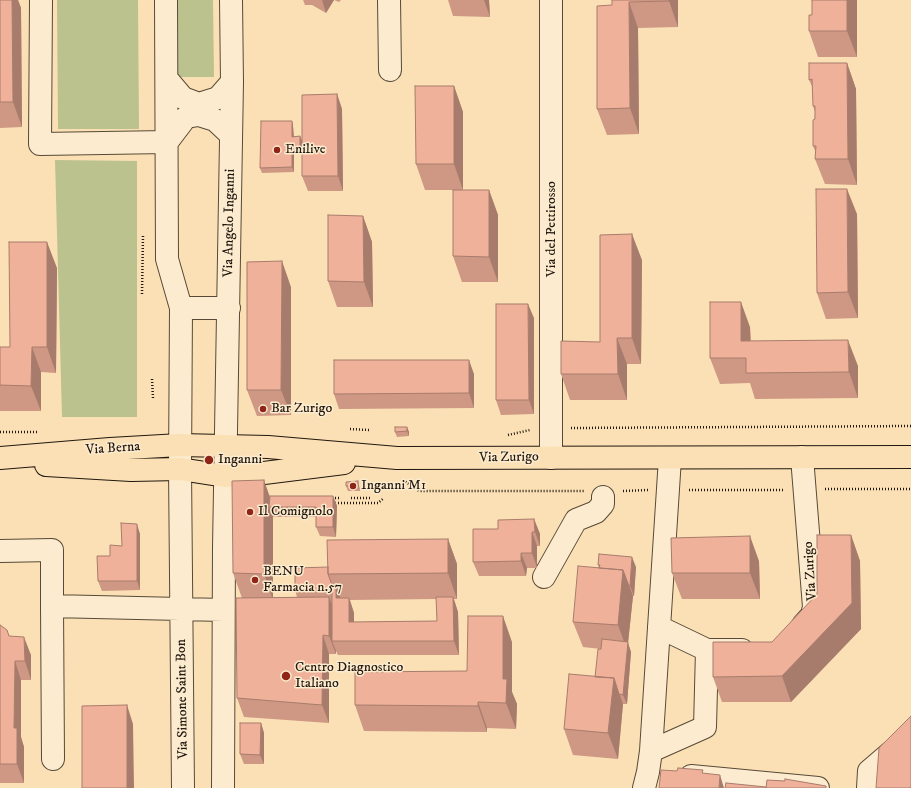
<!DOCTYPE html>
<html>
<head>
<meta charset="utf-8">
<style>
  body { margin:0 }
  canvas { display:block; background:#fae0b4 }
</style>
</head>
<body>
<canvas width="911" height="788"></canvas>
<script>
const c = document.querySelector('canvas').getContext('2d');
c.lineJoin = 'round';
function fillPath(path, color) {
  c.fillStyle = color;
  c.fill(path, 'evenodd');
}
function toPath(rows) {
  const path = new Path2D();
  for (const r of rows) {
    path.moveTo(r[0], r[1]);
    for (let i = 2; i < r.length; i += 2) path.lineTo(r[i], r[i + 1]);
  }
  return path;
}
function strokePath(path, color, width, dash) {
  c.strokeStyle = color;
  c.lineWidth = width;
  c.lineCap = dash ? 'butt' : 'round';
  c.setLineDash(dash || []);
  c.stroke(path);
}
function label(font, color, halo, rows, align = 'center') {
  c.font = font + ' "IM FELL DW Pica",serif';
  c.lineWidth = 3;
  c.setLineDash([]);
  c.textBaseline = 'middle';
  c.strokeStyle = halo;
  c.fillStyle = color;
  for (const [text, x, y, turn = 0] of rows) {
    c.save();
    c.translate(x, y);
    c.rotate((+turn || 0) * Math.PI / 180);
    c.textAlign = isNaN(turn) ? turn : align;
    if (halo) c.strokeText(text, 0, 0);
    c.fillText(text, 0, 0);
    c.restore();
  }
}
fillPath(toPath([
  [57,0,138,0,139,129,58,129],
  [176,0,213,0,214,77,177,77],
  [55,160,137,161,137,417,62,417]
]), '#bcc28e');
const minor = toPath([
  [41,0,40,144,167,142],
  [166,0,167,259,181,308,180,469,183,788],
  [389,0,390,70],
  [551,0,551,458],
  [167,79,183,98,199,104,218,98,232,82],
  [167,142,186,117,199,115,215,120,231,135],
  [181,308,229,308],
  [802,457,814,607,812,615,803,625],
  [0,551,52,550,52,606,223,610],
  [544,577,576,520,596,512,603,504,603,497],
  [52,606,53,759],
  [659,627,707,650,742,650],
  [651,751,705,727,707,650],
  [691,776,818,788],
  [223,788,224,547,232,82,231,0],
  [644,788,648,772,651,751,670,458],
  [868,788,869,771,911,735]
]);
const major = toPath([
  [0,458,110,449,180,445,268,447,397,458,911,457],
  [46,465,131,470,180,469,225,476,264,473,344,463]
]);
strokePath(minor, '#574a38', 24);
strokePath(major, '#21180f', 24);
strokePath(toPath([
  [142,294,143,235],
  [152,379,153,398],
  [571,428,911,426],
  [350,429,369,430],
  [0,432,38,432],
  [508,435,530,430],
  [403,480,419,491,584,491],
  [825,489,911,489],
  [689,490,784,490],
  [623,491,648,490],
  [332,498,339,498],
  [351,498,370,498],
  [332,503,378,503,384,498]
]), '#21180f', 2.5, [1, 2]);
strokePath(minor, '#fcebce', 22);
strokePath(major, '#fae0b4', 22);
fillPath(toPath([
  [0,0,18,0,21,8,22,127,0,128],
  [303,0,341,0,339,2,334,0,326,13,312,5,305,5],
  [448,0,489,0,490,17,453,16],
  [612,0,678,0,678,27,638,28,639,134,607,135,597,109,612,5],
  [812,0,857,0,857,57,818,57,809,31,812,15],
  [847,63,856,89,857,185,825,184,815,159,816,153,813,146,815,112,813,106,813,88,809,80],
  [454,86,463,112,463,190,489,190,498,215,498,282,462,282,453,256,453,190,425,190,416,164],
  [337,94,342,109,343,191,308,191,302,176],
  [292,121,293,126,294,137,300,136,302,141,302,154,294,154,294,172,262,173,260,168],
  [857,214,858,318,826,319,817,293],
  [363,216,372,242,373,307,337,307,328,281],
  [642,260,641,364,627,364,627,400,570,400,561,374,600,342],
  [57,268,56,373,41,372,41,411,0,411,0,347,10,347],
  [291,287,291,415,257,416,247,390],
  [534,318,534,414,501,415,496,400],
  [750,327,751,341,858,366,858,398,755,399,750,383,720,384,710,358],
  [474,374,474,408,339,409,334,394],
  [407,427,409,432,409,436,397,437,395,432],
  [346,482,359,486,360,491,348,491,346,486],
  [270,496,333,496,337,506,336,537,320,536,316,527,316,517,273,517,273,597,297,597,295,590,328,567,448,539,457,564,457,599,454,599,458,612,459,655,338,655,336,651,336,654,329,654,329,723,244,717,237,698,242,598,233,573],
  [436,599,437,621,354,622,354,613,350,600],
  [534,519,540,534,540,546,537,546,537,568,527,568,526,576,479,576,473,562,498,529],
  [140,534,140,590,102,591,98,581,110,556],
  [851,535,860,561,861,629,791,702,722,702,713,677,772,642,817,594],
  [759,561,760,599,682,599,672,573],
  [598,565,636,567,634,596,633,596,628,643,631,652,627,704,623,704,618,759,573,755,564,729,595,677,601,649,583,647,573,622,599,568],
  [0,625,9,636,31,655,31,680,21,680,21,737,24,747,24,783,0,783],
  [512,642,512,692,517,704,516,729,487,728,487,732,364,731,355,705,467,671],
  [261,723,264,733,264,764,244,764,240,754]
]), '#ce9884');
fillPath(toPath([
  [12,0,18,0,21,8,22,127,13,102],
  [322,0,334,0,326,13],
  [484,0,489,0,490,17],
  [669,0,678,0,678,27,669,1],
  [847,0,857,0,857,57,847,31],
  [629,2,638,28,639,134,630,108],
  [847,63,856,89,857,185,848,159],
  [454,86,463,112,463,190,454,164],
  [337,94,342,109,343,191,338,176],
  [292,121,293,126,294,142,292,137],
  [300,136,302,141,302,154,300,149],
  [292,149,294,154,294,172,292,167],
  [847,189,857,214,858,318,848,292],
  [489,190,498,215,498,282,489,257],
  [363,216,372,242,373,307,364,282],
  [632,234,642,260,641,364,632,338],
  [47,242,57,268,56,373,47,347],
  [282,261,291,287,291,415,281,390],
  [741,302,750,327,751,367,741,341],
  [528,304,534,318,534,414,529,400],
  [617,338,627,364,627,400,618,374],
  [848,340,858,366,858,398,849,372],
  [32,347,41,372,41,411,31,386],
  [469,360,474,374,474,408,469,393],
  [407,427,409,432,409,436,407,431],
  [264,480,273,506,269,507,273,517,273,600,264,574],
  [358,481,360,491,358,486],
  [333,496,337,506,336,537,333,527],
  [534,519,540,534,540,546,535,532],
  [137,524,140,534,140,590,137,581],
  [532,532,537,546,537,568,532,553],
  [851,535,860,561,861,629,791,702,782,676],
  [750,536,759,561,760,599,750,573],
  [448,539,457,564,457,599,448,573],
  [521,553,527,568,526,576,521,561],
  [632,557,636,567,634,596,630,586],
  [623,570,633,596,628,643,631,652,627,704,623,695,627,650,618,625],
  [336,585,341,600,336,598],
  [329,597,336,615,332,641,336,651,336,654,329,636],
  [453,597,458,612,459,655,454,641],
  [349,598,354,613,354,636,349,622],
  [503,616,512,642,512,692,517,704,516,729,506,703,503,679],
  [323,635,329,654,329,723,322,705],
  [24,637,31,655,31,680,25,661],
  [15,661,21,680,21,737,24,747,24,783,17,764,14,728],
  [614,678,623,704,618,759,608,733],
  [478,702,487,728,487,732,478,706],
  [127,705,133,724,134,788,127,788],
  [261,723,264,733,264,764,260,755],
  [720,775,724,788,719,788]
]), '#a87c6c');
const building = toPath([
  [0,0,12,0,13,102,0,102,0,0],
  [612,0,669,0,669,1,629,2,630,108,597,109,597,6,612,5,612,0],
  [812,0,847,0,847,31,809,31,809,15,812,15,812,0],
  [809,63,847,63,848,159,815,159,816,146,813,146,813,120,815,119,815,106,813,106,812,79,809,80,809,63],
  [415,86,454,86,454,164,416,164,415,86],
  [337,94,338,176,302,176,302,95,337,94],
  [261,121,292,121,292,137,300,136,300,149,292,149,292,167,260,168,261,121],
  [816,189,847,189,848,292,817,293,816,189],
  [453,190,489,190,489,257,453,256,453,190],
  [328,215,363,216,364,282,328,281,328,215],
  [632,234,632,338,617,338,618,374,561,374,561,341,600,342,600,235,632,234],
  [9,242,47,242,47,347,32,347,31,386,0,385,0,347,10,347,9,242],
  [282,261,281,390,247,390,247,262,282,261],
  [710,302,741,302,741,341,848,340,849,372,746,373,746,358,710,358,710,302],
  [496,304,528,304,529,400,496,400,496,304],
  [334,360,469,360,469,393,334,394,334,360],
  [395,427,407,427,407,431,395,432,395,427],
  [264,480,264,574,233,573,232,481,264,480],
  [358,481,358,486,346,486,346,482,358,481],
  [270,496,333,496,333,527,316,527,316,507,269,507,270,496],
  [534,519,535,532,532,532,532,553,521,553,521,561,473,562,473,529,498,529,498,520,534,519],
  [121,523,137,524,137,581,98,581,97,556,110,556,110,545,122,546,121,523],
  [817,535,851,535,852,603,782,676,713,677,713,642,772,642,817,594,817,535],
  [750,536,750,573,672,573,671,538,750,536],
  [448,539,448,573,328,574,327,540,448,539],
  [599,554,632,557,630,586,629,586,623,570,599,568,600,565,598,565,599,554],
  [578,566,623,570,618,625,573,622,578,566],
  [328,567,328,574,332,585,332,590,295,590,295,568,328,567],
  [332,585,336,585,336,598,349,598,349,622,437,621,436,597,453,597,454,641,332,641,332,585],
  [329,597,329,636,323,635,322,705,237,698,236,598,329,597],
  [468,616,503,616,503,679,507,679,506,703,478,702,478,706,355,705,355,672,467,671,468,616],
  [0,625,7,630,9,636,24,637,25,661,15,661,14,728,17,728,17,764,0,764,0,625],
  [602,639,628,642,623,695,619,694,614,678,595,677,598,649,601,649,602,639],
  [569,674,614,678,608,733,564,729,569,674],
  [127,705,127,788,82,788,82,706,127,705],
  [911,716,911,788,876,788,879,748,911,716],
  [240,723,261,723,260,755,240,754,240,723],
  [678,768,703,770,702,773,720,775,719,788,659,788,661,770,677,771,678,768],
  [785,779,826,786,826,788,766,788,767,780,785,781,785,779],
  [726,783,766,787,766,788,725,788,726,783]
]);
fillPath(building, '#f0b19a');
strokePath(building, '#a87c6c', 1);
for (const [x, y, r, color] of [
  [277,150,4,"#8f2418"],
  [263,409,4,"#8f2418"],
  [209,460,5,"#8f2418"],
  [353,486,4,"#8f2418"],
  [250,512,4,"#8f2418"],
  [255,580,4,"#8f2418"],
  [286,676,5,"#8f2418"]
]) {
  const dot = new Path2D();
  dot.arc(x, y, r, 0, 2 * Math.PI);
  c.fillStyle = color;
  c.fill(dot);
  strokePath(dot, '#fcebce', 1.5);
}
label('14px', '#21180f', '#fcebce', [
  ["Enilive",285,150],
  ["Bar Zurigo",271,409],
  ["Inganni",218,460],
  ["Inganni M1",361,486],
  ["Il Comignolo",258,512],
  ["BENU",263,572],
  ["Farmacia n.57",263,588],
  ["Centro Diagnostico",295,668],
  ["Italiano",295,684]
], 'left');
label('14px', '#21180f', '#fcebce', [
  ["Via Angelo Inganni",230,223,-89],
  ["Via del Pettirosso",552,229,-90],
  ["Via Berna",113,449,-4],
  ["Via Zurigo",509,458,-1],
  ["Via Zurigo",811,571,-94],
  ["Via Simone Saint Bon",183,699,-91]
]);
</script>
</body>
</html>
